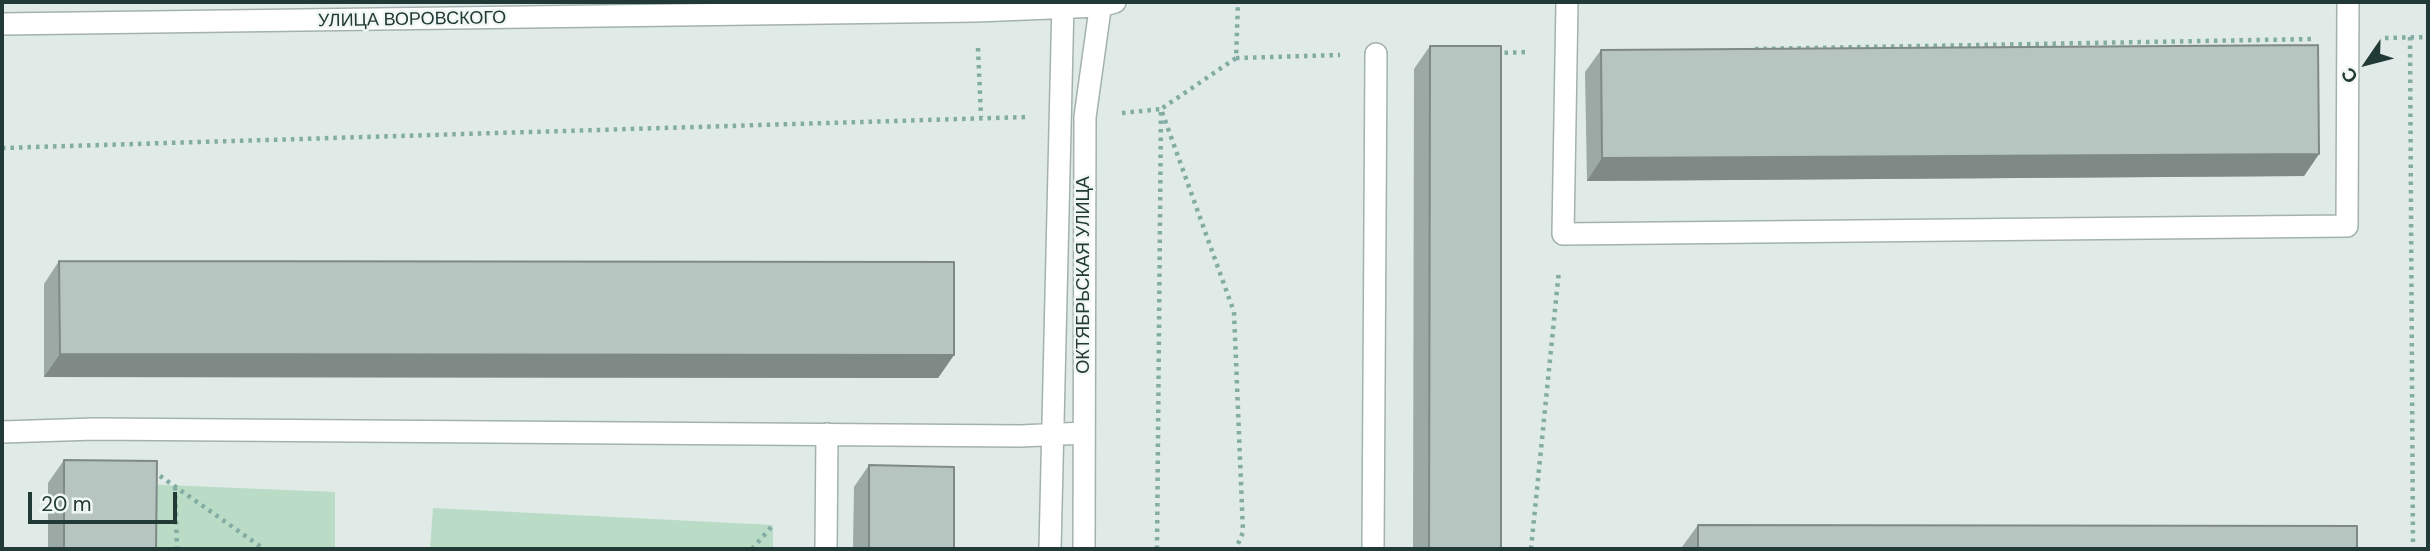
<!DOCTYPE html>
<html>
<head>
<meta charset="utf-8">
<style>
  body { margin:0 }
  #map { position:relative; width:2430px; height:551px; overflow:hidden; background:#e0eae7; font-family:"DM Sans",sans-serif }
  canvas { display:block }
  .frame { position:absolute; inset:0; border:4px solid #223a35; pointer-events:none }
  .north { position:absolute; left:2332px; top:28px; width:70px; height:70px; -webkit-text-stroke:5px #f1f7f4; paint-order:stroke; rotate:235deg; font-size:19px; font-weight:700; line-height:28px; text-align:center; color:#223a35 }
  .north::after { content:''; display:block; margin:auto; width:24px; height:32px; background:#223a35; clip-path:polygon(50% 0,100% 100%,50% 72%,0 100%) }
  .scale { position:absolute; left:28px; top:492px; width:149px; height:32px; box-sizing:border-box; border:4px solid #223a35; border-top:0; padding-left:9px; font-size:21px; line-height:24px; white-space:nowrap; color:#223a35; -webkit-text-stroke:5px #f1f7f4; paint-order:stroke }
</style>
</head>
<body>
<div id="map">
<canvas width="2430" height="551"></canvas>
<div class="frame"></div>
<div class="north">С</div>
<div class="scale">20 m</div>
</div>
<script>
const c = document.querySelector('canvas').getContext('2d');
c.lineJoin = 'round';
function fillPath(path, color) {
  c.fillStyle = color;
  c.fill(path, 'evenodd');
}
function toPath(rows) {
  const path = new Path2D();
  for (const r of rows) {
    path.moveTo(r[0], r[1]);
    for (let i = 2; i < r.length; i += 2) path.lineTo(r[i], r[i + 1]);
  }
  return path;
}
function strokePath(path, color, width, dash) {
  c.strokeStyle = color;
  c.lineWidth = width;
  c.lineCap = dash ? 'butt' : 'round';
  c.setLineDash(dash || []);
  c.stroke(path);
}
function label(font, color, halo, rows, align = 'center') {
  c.font = font + ' "DM Sans",sans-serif';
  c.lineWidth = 5;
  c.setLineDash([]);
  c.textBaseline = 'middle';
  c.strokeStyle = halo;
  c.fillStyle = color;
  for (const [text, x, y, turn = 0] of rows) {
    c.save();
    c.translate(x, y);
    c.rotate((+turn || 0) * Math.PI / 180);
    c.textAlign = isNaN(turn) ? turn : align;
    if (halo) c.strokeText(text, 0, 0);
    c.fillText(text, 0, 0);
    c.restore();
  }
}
fillPath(toPath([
  [141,484,335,492,335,549,141,549],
  [433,508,773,525,773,549,430,549]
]), '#badbc5');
const minor = toPath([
  [1567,2,1563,234,2347,226,2348,2],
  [2,24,976,11,1100,6,1115,2],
  [2,432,94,429,1021,436,1084,433],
  [826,549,827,434],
  [1050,549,1063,2],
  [1084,549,1085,117,1101,2],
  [1373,549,1376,54]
]);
strokePath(minor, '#a3b2ae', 24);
strokePath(toPath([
  [2410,37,2413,549],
  [2385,38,2428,37],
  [978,48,981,117],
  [1755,49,2313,39],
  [1496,53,1529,52],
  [1236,58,1340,55],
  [1122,113,1161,109,1234,312,1243,532,1236,549],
  [2,148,1026,117],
  [153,471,264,549],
  [175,487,177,549],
  [752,549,773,525],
  [1157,549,1161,109,1236,58,1238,2],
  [1531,549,1559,270]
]), '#83aca2', 4.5, [3.5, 5]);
strokePath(minor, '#fff', 21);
fillPath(toPath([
  [1430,46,1501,549,1413,549,1414,69],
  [1601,50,2319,154,2304,176,1587,181,1585,72],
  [59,261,954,355,938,378,44,377,44,284],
  [64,460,156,549,48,549,48,483],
  [869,465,954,549,853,549,854,487],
  [1698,525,2357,549,1682,549,1682,547]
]), '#9da9a5');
fillPath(toPath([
  [2319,154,2304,176,1587,181,1602,158],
  [60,354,954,355,938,378,44,377]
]), '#7f8a86');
const building = toPath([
  [2318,45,2319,154,1602,158,1601,50,2318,45],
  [1430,46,1501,46,1501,549,1429,549,1430,46],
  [59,261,954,262,954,355,60,354,59,261],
  [64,460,157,461,156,549,64,549,64,460],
  [869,465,954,467,954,549,869,549,869,465],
  [1698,525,2357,526,2357,549,1698,549,1698,525]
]);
fillPath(building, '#b6c5c0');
strokePath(building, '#7f8a86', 2);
label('18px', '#223a35', '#f1f7f4', [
  ["УЛИЦА ВОРОВСКОГО",412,20,-1],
  ["ОКТЯБРЬСКАЯ УЛИЦА",1084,275,-90]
]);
</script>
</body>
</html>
